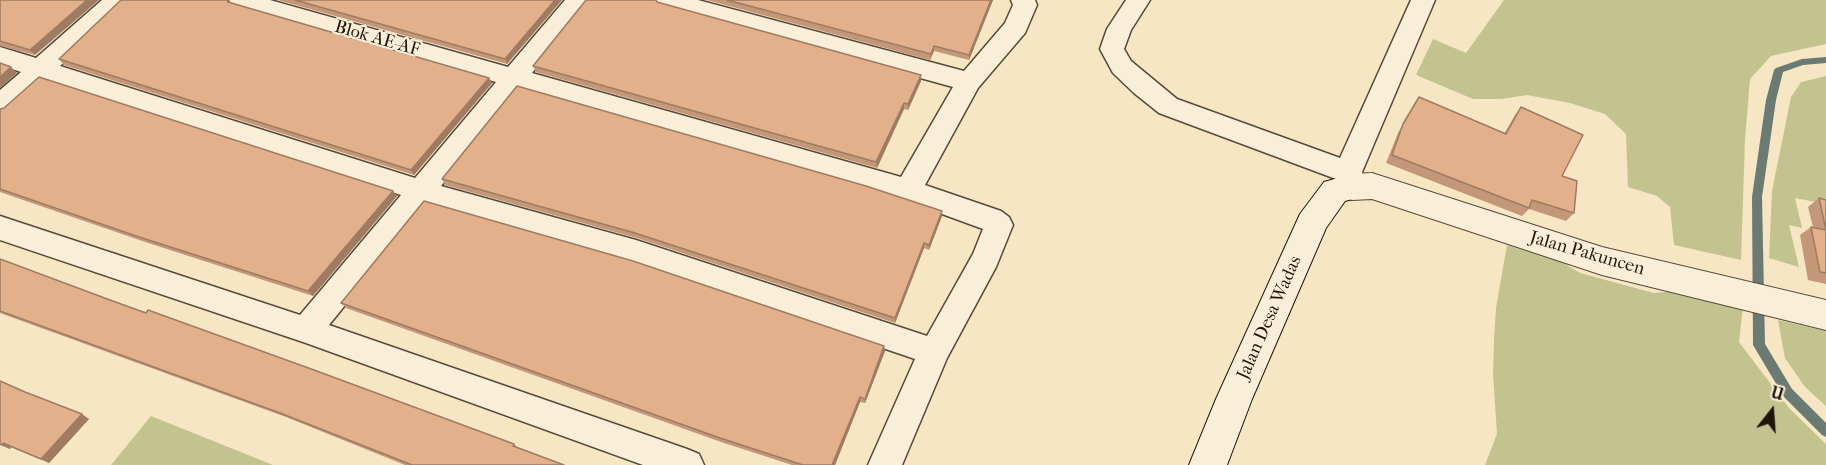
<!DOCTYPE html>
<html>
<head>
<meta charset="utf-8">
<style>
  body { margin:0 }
  #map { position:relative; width:1826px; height:465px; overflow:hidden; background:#f6e6c4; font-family:"IM FELL French Canon",serif }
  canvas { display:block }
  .north { position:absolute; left:1742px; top:381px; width:60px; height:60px; -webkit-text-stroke:4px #f9efd9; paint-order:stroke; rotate:17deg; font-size:16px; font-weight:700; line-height:24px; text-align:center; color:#20150a }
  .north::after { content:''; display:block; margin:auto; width:21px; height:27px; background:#20150a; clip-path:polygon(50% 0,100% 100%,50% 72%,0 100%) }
</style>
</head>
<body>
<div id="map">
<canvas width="1826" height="465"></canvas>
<div class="north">U</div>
</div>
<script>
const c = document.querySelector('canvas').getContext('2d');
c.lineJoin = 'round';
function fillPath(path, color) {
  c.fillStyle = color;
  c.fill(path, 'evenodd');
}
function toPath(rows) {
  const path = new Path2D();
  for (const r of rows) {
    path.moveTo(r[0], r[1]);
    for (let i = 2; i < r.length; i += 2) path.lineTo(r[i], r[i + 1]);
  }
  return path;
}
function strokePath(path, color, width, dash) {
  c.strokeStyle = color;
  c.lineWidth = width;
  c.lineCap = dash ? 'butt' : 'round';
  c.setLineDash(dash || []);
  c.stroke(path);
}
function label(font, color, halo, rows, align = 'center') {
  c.font = font + ' "IM FELL French Canon",serif';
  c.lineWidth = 4.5;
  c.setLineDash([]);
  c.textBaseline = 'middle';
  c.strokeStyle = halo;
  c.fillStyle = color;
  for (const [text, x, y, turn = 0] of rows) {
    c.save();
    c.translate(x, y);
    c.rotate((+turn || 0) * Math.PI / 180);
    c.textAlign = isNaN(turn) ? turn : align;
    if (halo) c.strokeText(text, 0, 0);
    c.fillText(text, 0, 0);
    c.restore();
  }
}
fillPath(toPath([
  [1504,0,1826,0,1826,44,1771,56,1750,79,1745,139,1741,260,1674,245,1670,207,1657,196,1628,187,1626,134,1605,114,1570,103,1527,95,1501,99,1473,99,1416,75,1433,39,1466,53],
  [1826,76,1826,204,1795,198,1802,228,1789,225,1799,267,1769,258,1772,191,1791,97,1801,82],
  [1507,245,1562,262,1580,273,1654,293,1676,291,1743,307,1739,342,1789,408,1826,444,1826,465,1485,465,1497,434,1493,373,1494,340,1496,308],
  [1778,320,1826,331,1826,406,1805,387,1785,358],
  [151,416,273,465,111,465]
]), '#c3c38f');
fillPath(toPath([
  [1826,57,1826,63,1803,65,1783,72,1776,100,1762,197,1765,344,1792,389,1826,423,1826,437,1822,435,1784,397,1753,345,1752,197,1766,100,1774,70,1776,68,1802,59,1826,57]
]), '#6c7a74');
const minor = toPath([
  [102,0,129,0,60,66,415,178,496,82,233,6,229,0,270,0,508,67,565,0,590,0,532,73,901,177,953,87,659,6,655,0,698,0,964,71,1005,23,1013,5,1011,0,1035,0,1037,5,1025,33,978,88,925,185,1001,211,1009,217,1013,225,996,267,947,358,902,465,868,465,915,359,636,264,427,204,329,325,687,449,699,454,704,465,643,465,306,343,0,240,0,216,300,315,401,195,44,80,9,112,0,115,0,90,21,72,0,65,0,47,36,58,102,0],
  [519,89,904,200,983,229,973,254,927,336,636,240,441,186,519,89],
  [1126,0,1150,0,1131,30,1124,49,1131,61,1177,99,1340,158,1411,0,1435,0,1362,172,1366,187,1362,195,1352,198,1342,195,1336,179,1159,113,1134,93,1113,73,1100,49,1107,29,1126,0]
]);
const tertiary = toPath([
  [1372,173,1602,247,1826,300,1826,330,1602,275,1372,199,1352,200,1341,196,1336,187,1341,178,1352,174,1372,173]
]);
const secondary = toPath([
  [1352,174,1363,178,1368,187,1363,196,1345,201,1326,228,1252,399,1227,465,1189,465,1216,399,1300,214,1324,182,1352,174]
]);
strokePath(minor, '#564938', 3);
strokePath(tertiary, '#564938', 2);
strokePath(secondary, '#20150a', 2);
fillPath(minor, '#f9efd9');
fillPath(tertiary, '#f9efd9');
fillPath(secondary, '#f9efd9');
fillPath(toPath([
  [0,0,35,55,0,46],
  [121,0,228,0,230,3,489,78,492,83,414,175,64,65,59,59],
  [278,0,562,0,507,64],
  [707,0,993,0,969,60,934,51,930,60],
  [657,2,921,75,921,81,908,110,904,109,877,168,536,72,533,66],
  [1419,97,1504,134,1515,115,1521,107,1562,176,1574,213,1566,221,1529,209,1522,216,1386,163,1398,133],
  [0,109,393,191,397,196,313,296,145,242,0,192],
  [442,179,942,216,929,250,924,248,895,323,637,238,445,185],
  [1819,198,1826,200,1826,284,1808,280,1800,235,1811,227,1813,227,1808,207],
  [0,259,110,300,514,444,517,447,564,465,405,465,286,417,0,313],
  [341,303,885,351,865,403,860,402,835,465,792,465,721,442,346,308],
  [0,381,25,392,89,419,49,463,11,447,10,449,0,445]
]), '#c39778');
fillPath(toPath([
  [87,0,99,0,35,55,30,50],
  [555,0,562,0,507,64,505,59],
  [991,0,993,0,969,60,969,55],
  [934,46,934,51,930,60,931,54],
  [11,67,17,73,0,88,0,77],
  [921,75,921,81,908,110,908,104],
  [489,78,492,83,414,175,411,170],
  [904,103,904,109,877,168,876,162],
  [393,191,397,196,313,296,308,291],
  [942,211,942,216,929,250,929,245],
  [924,243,924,248,895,323,895,318],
  [884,346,885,351,865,403,865,399],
  [860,397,860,402,835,465,832,465],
  [82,414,89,419,49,463,41,459],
  [3,443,11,447,10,449,2,445]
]), '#9f7b62');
const building = toPath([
  [0,0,87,0,30,50,0,41,0,0],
  [121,0,227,0,228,2,489,78,411,170,59,59,121,0],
  [295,0,555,0,505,59,295,0],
  [586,0,656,0,657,2,921,75,908,104,904,103,876,162,533,66,586,0],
  [727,0,991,0,969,55,934,46,931,54,727,0],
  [0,63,11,67,0,77,0,63],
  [39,77,393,191,308,291,139,237,0,189,0,109,4,108,39,77],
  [517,86,866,186,942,211,929,245,924,243,895,318,635,233,442,179,517,86],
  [1419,97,1506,134,1521,107,1583,135,1562,176,1577,181,1574,213,1532,200,1529,208,1392,155,1403,124,1419,97],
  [1819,198,1826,200,1826,230,1819,198],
  [424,201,633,261,884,346,865,399,860,397,832,465,803,465,720,438,341,303,424,201],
  [1811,227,1826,230,1826,273,1820,272,1811,227],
  [0,259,110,300,146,313,148,310,314,370,514,444,513,446,564,465,412,465,280,413,0,311,0,259],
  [0,381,25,392,82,414,41,459,3,443,2,445,0,444,0,381]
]);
fillPath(building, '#e3b08c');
strokePath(building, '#9f7b62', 1.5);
label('18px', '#20150a', '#f9efd9', [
  ["Blok AE-AF",377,39,16],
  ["Jalan Pakuncen",1587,254,16],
  ["Jalan Desa Wadas",1270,318,-66]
]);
</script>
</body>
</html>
